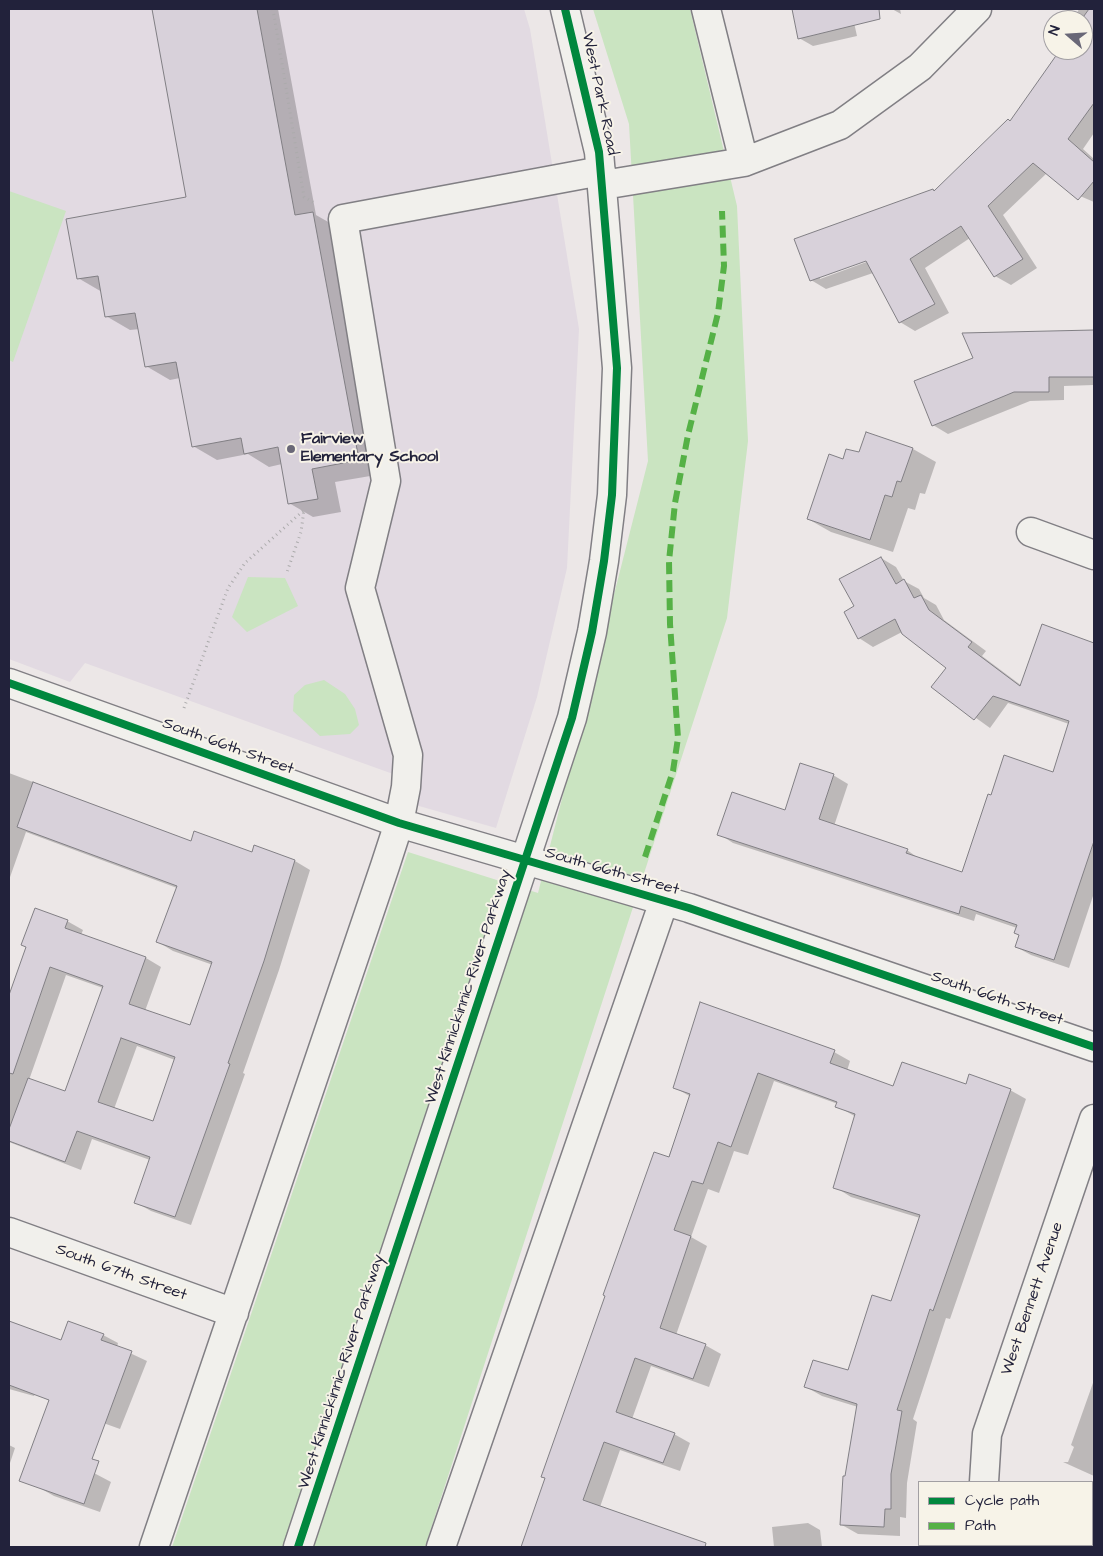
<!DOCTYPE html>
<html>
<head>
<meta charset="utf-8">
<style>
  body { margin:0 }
  #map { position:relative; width:1103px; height:1556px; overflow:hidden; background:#ece7e7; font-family:"Architects Daughter",sans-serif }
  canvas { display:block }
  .frame { position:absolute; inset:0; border:10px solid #22223b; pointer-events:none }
  .legend { position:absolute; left:918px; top:1481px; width:175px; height:65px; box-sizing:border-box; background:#f7f3e8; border:1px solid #a29fa3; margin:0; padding:6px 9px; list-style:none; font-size:15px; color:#22223b }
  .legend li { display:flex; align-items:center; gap:10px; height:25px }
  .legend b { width:25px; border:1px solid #a29fa3 }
  .north { position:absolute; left:1043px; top:10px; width:50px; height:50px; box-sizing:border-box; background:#f7f3e8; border:1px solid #a29fa3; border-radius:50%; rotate:289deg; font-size:14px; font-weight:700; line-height:20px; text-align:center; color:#22223b }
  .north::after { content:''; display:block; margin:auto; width:18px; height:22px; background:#696777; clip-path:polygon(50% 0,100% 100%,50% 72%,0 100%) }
</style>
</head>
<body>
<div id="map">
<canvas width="1103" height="1556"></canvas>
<div class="frame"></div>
<ul class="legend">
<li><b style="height:6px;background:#00873e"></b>Cycle path</li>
<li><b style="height:6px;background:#55b146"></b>Path</li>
</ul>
<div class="north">N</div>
</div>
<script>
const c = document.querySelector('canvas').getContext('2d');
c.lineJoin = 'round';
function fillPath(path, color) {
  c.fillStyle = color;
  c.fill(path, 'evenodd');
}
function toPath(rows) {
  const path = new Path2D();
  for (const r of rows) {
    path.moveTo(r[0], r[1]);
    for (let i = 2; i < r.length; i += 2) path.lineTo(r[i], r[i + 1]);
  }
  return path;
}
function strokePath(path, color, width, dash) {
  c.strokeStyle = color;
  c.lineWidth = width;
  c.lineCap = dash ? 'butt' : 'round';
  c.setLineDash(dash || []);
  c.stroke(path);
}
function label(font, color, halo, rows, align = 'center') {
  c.font = font + ' "Architects Daughter",sans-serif';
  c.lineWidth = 4;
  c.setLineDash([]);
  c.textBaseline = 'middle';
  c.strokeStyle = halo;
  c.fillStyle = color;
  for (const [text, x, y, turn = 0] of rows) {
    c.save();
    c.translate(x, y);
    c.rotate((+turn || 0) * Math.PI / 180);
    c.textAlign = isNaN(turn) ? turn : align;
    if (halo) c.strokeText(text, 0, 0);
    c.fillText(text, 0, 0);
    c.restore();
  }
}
fillPath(toPath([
  [9,9,524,9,530,29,579,329,567,568,537,697,496,828,412,804,418,783,85,663,70,682,9,659]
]), '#e2dae2');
fillPath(toPath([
  [593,9,690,9,737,206,748,441,727,618,425,1547,172,1547,408,852,538,893,648,461,629,124],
  [9,191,66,211,13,362,9,360],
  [248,577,285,578,298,606,247,632,232,617],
  [324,680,345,694,355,709,359,725,350,734,320,736,293,711,294,695,305,685]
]), '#cae4c1');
fillPath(toPath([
  [153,9,278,9,316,215,337,227,382,474,335,482,341,512,313,517,289,503,282,464,269,467,248,454,217,460,193,446,180,378,170,380,146,366,140,329,130,330,106,316,102,292,78,278,188,198],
  [792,9,851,9,857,36,813,46,799,38],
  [892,9,900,9,901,14],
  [1079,9,1094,9,1094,133,1083,149,1094,159,1094,202,1080,196,1047,173,1003,215,1037,268,1011,285,995,276,970,238,925,268,949,313,915,331,900,322,873,273,826,289,811,280,935,192,1011,122,1062,50,1083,50,1083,20,1076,15],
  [871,258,872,260,820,279,820,276],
  [1094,331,1094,385,1064,386,1064,400,1030,401,948,434,933,425,974,359,964,334],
  [913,449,936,462,925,494,920,493,915,510,908,508,893,552,831,532,808,519,844,461,860,454],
  [881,558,896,567,904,581,919,589,924,598,936,605,944,620,986,651,982,656,1022,686,1042,626,1094,644,1094,893,1069,968,1031,955,1016,947,1020,935,1017,928,976,914,974,921,733,843,719,834,786,811,833,775,848,784,834,826,907,850,921,860,963,874,992,796,1054,773,1069,724,1008,703,990,728,933,687,947,668,902,632,873,647,859,638,856,607],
  [9,773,192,842,253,854,255,847,295,861,310,870,279,970,243,1073,245,1074,191,1225,151,1211,135,1202,150,1160,92,1139,81,1170,9,1142,9,999,27,947,67,921,83,930,81,935,146,958,161,967,145,1011,191,1027,213,965,173,951,158,942,177,888,26,832,9,880],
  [66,975,103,988,66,1093,29,1080],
  [137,1046,175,1060,153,1123,114,1109],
  [834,1052,850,1061,847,1071,894,1088,966,1086,1010,1090,1026,1099,950,1319,946,1318,913,1419,917,1422,907,1483,906,1518,900,1517,900,1536,858,1534,842,1525,846,1478,858,1407,822,1396,806,1387,849,1372,891,1302,920,1218,851,1197,835,1187,856,1117,837,1106,838,1104,774,1081,748,1155,734,1151,719,1193,708,1189,691,1237,707,1246,676,1335,705,1345,721,1354,709,1387,651,1366,632,1419,674,1434,690,1443,680,1471,620,1450,600,1507,689,1542,687,1547,522,1547,691,1097,674,1087],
  [9,1323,62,1341,103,1335,118,1343,117,1347,147,1361,120,1429,81,1415,35,1394,34,1396,9,1389],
  [1094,1380,1094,1476,1063,1462,1068,1462,1074,1447,1071,1445],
  [9,1445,15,1448,9,1466],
  [94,1473,111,1482,100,1512,54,1496,38,1487],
  [808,1523,820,1530,822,1547,774,1547,772,1527],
  [1092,1533,1094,1534,1094,1547,1090,1545]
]), '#0003');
const building = toPath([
  [152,9,257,9,295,215,313,212,359,460,312,469,318,499,288,504,278,447,244,454,241,438,192,447,176,362,145,367,135,313,105,317,98,276,77,279,66,219,186,197,152,9],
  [792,9,879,9,880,19,798,39,792,9],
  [1089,9,1094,9,1094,103,1068,139,1094,162,1094,181,1078,200,1033,163,988,206,1023,259,994,277,961,226,910,259,935,304,899,323,866,261,810,281,794,239,933,189,934,191,1008,119,1010,121,1060,50,1083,50,1081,20,1089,9],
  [1094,330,1094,377,1049,377,1049,392,1014,392,932,426,914,381,973,358,962,333,1094,330],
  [866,432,913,448,901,482,897,481,892,497,885,495,870,540,807,519,829,454,843,459,846,449,859,452,866,432],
  [881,557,896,584,904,579,914,598,921,595,929,610,972,642,968,647,1020,686,1042,624,1094,643,1094,841,1054,960,1015,947,1019,935,1014,933,1017,925,961,906,959,914,717,835,732,792,785,810,800,763,834,774,819,819,908,849,906,853,962,872,988,794,991,795,1004,755,1053,772,1069,721,993,696,974,720,931,687,946,668,902,634,895,619,858,639,844,612,854,606,839,579,881,557],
  [33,782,191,841,194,831,252,852,254,845,295,860,264,961,228,1063,230,1064,175,1217,134,1203,150,1157,77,1131,65,1162,9,1141,9,1129,28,1078,65,1091,103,986,50,967,13,1074,9,1073,9,995,26,947,21,945,35,908,68,920,65,928,146,957,129,1004,190,1025,212,962,156,942,177,886,17,827,33,782],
  [121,1038,175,1057,153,1121,98,1102,121,1038],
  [700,1002,835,1050,830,1063,893,1086,902,1062,966,1084,969,1074,1011,1089,933,1311,930,1309,897,1410,902,1411,891,1474,891,1509,885,1509,884,1527,840,1525,843,1476,845,1476,857,1404,804,1387,813,1360,848,1370,872,1295,891,1301,920,1215,833,1188,855,1114,835,1107,837,1102,758,1073,731,1147,718,1142,703,1184,692,1181,674,1230,691,1236,660,1328,706,1344,693,1379,635,1358,616,1412,675,1433,663,1463,604,1442,583,1500,706,1543,705,1547,521,1547,545,1478,541,1477,605,1296,603,1295,654,1152,669,1157,690,1094,673,1088,700,1002],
  [9,1321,61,1340,68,1321,104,1334,101,1340,132,1351,92,1459,99,1461,84,1504,19,1481,49,1400,9,1385,9,1321]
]);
fillPath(building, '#d8d1da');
strokePath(building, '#817f84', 1);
const minor = toPath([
  [706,9,744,162],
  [603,185,744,162,840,125,920,67,977,9],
  [1031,532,1094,555],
  [9,683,399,823,689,908,1094,1047],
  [9,1232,234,1313],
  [984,1482,987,1434,1094,1119],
  [992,1545,993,1547],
  [154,1547,385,866,399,823,406,787,408,755,360,588,386,481,343,219,601,171],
  [298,1547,572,718,592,632,604,561,612,495,617,368,599,152,565,9],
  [441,1547,664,901]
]);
strokePath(minor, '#817f84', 31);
strokePath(toPath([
  [273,9,304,197,316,204],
  [184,708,228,588,245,563,304,510,301,532,287,572]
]), '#acabac', 3, [1, 4]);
strokePath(minor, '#f1f0ec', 28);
strokePath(toPath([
  [645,857,673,771,678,738,670,624,669,561,675,503,688,435,718,313,724,266,722,211]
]), '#55b146', 6, [12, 6]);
strokePath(toPath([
  [9,683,399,823,689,908,1094,1047],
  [298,1547,572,718,592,632,604,561,612,495,617,368,599,152,565,9]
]), '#00873e', 8);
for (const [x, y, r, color] of [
  [291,449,5,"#696777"]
]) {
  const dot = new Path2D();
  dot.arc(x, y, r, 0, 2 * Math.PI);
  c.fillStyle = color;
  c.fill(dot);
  strokePath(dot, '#f7f3e8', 2);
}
label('16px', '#22223b', '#f7f3e8', [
  ["West Park Road",599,94,78],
  ["South 66th Street",228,747,20],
  ["South 66th Street",612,872,16],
  ["West Kinnickinnic River Parkway",469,987,-72],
  ["South 66th Street",997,999,19],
  ["South 67th Street",121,1273,20],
  ["West Bennett Avenue",1033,1299,-71],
  ["West Kinnickinnic River Parkway",342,1372,-72]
]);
label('bold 16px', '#22223b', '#f7f3e8', [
  ["Fairview",301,440],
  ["Elementary School",301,458]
], 'left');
</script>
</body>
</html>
